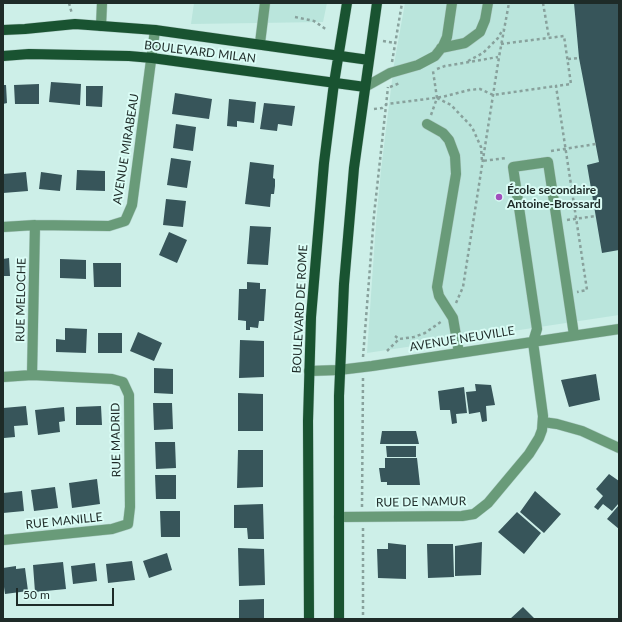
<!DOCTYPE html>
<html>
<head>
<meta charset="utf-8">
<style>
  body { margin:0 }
  #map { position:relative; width:622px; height:622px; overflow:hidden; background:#cdefe8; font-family:Lato,sans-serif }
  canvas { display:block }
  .frame { position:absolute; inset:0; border:4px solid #1e2b28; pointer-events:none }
  .scale { position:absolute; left:16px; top:588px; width:98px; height:18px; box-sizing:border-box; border:2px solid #1e2b28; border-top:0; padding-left:5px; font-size:12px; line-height:14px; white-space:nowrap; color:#1e2b28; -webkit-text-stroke:3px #dafcf5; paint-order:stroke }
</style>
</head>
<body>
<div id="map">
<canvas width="622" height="622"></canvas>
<div class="frame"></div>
<div class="scale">50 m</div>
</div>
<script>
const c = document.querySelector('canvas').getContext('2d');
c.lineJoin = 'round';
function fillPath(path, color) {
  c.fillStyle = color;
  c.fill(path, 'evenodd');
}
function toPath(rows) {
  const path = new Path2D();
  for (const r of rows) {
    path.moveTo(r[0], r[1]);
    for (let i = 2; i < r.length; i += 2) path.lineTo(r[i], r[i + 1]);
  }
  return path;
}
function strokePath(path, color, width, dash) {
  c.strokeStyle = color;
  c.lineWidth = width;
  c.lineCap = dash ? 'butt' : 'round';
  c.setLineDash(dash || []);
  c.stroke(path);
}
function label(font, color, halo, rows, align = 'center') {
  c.font = font + ' Lato,sans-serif';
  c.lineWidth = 4;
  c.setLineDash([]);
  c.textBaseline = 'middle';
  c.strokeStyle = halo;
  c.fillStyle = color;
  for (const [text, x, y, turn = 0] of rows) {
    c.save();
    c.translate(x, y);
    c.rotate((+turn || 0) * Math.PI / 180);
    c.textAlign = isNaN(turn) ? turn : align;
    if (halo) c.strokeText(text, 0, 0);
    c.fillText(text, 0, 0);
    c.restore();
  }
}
fillPath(toPath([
  [194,3,327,3,323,22,191,24],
  [405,3,619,3,619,315,367,353,376,223,381,170,394,64]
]), '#bae5dc');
fillPath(toPath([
  [574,3,619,3,619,250,602,253,587,165,599,162,579,58],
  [51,82,81,84,80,105,49,102],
  [39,84,39,104,15,104,14,85],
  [3,85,6,85,7,103,3,104],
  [86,86,103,86,102,107,86,106],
  [175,93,212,99,209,119,172,114],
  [229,99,256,102,254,123,237,121,237,127,227,126],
  [264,103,295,106,292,126,278,124,277,131,260,129],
  [176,124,196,127,193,151,173,148],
  [171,158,191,161,187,188,167,185],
  [250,162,274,165,273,178,275,179,275,186,274,194,271,194,270,207,245,204],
  [77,170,105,171,105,191,76,190],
  [26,172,28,191,3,193,3,174],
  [41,172,62,175,60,191,39,189],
  [166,199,186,201,183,227,163,225],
  [250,226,271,227,268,265,247,264],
  [169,232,187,240,177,263,159,255],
  [9,258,10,276,3,276,3,259],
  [60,259,86,260,86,279,60,278],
  [93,263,121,263,121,287,94,287],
  [247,282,260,283,260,289,266,289,264,321,259,321,258,328,250,327,250,330,246,330,246,321,238,320,239,289,247,289],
  [65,328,87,329,86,353,56,352,56,339,65,340],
  [138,332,162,343,154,361,130,351],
  [98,333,122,333,122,353,98,353],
  [240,340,264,341,264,377,239,378],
  [154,368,173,369,173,394,154,393],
  [596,374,600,400,569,407,561,380],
  [475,384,491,385,495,405,486,406,487,421,482,422,480,412,469,414,466,392,476,391],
  [464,387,467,413,456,414,457,423,452,424,450,410,440,410,438,391],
  [238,393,263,394,263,431,238,431],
  [153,403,172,403,173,429,154,430],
  [26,406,28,425,14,426,15,437,4,438,3,408],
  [101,406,102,425,76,425,76,407],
  [64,407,65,421,59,422,60,432,38,435,35,410],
  [382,431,416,431,419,444,380,444],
  [155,442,175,442,176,468,156,469],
  [386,446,416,446,416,457,387,457],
  [238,450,263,450,263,487,237,488],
  [385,458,417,458,420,485,387,485,387,482,381,482,379,468,385,468],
  [609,474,619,481,619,503,612,511,603,504,598,510,594,507,603,496,596,489],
  [155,475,176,475,176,499,156,499],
  [97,479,100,504,72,508,69,483],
  [55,487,58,508,34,511,31,490],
  [22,491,24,511,3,513,3,493],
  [535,491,561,514,544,533,520,512],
  [263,504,264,539,248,539,247,528,234,528,234,505],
  [619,505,619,529,607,519],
  [160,511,180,511,180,537,161,537],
  [517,512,541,533,524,554,498,532],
  [482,542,481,575,455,576,455,546],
  [388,543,406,545,406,579,378,578,377,549,388,549],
  [427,544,453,544,454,577,428,578],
  [238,548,264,549,265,585,239,586],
  [167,553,172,570,149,578,143,561],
  [132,561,135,580,108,583,106,564],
  [63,562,66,589,35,592,33,565],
  [95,563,97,581,73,584,71,566],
  [16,566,16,569,25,568,28,591,5,594,4,587,3,587,3,568],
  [264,599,264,619,239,619,239,600],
  [523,607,535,619,510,619]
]), '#37555a');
const minor = toPath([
  [101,26,102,3],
  [260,43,265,3],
  [441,48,465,43,480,32,485,20,488,3],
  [365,87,390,73,418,65,435,56,443,46,447,37,452,3],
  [427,124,443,133,449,140,455,156,456,174,437,287,439,296,453,318,459,353],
  [3,227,35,225,109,226,125,221,132,205,155,30],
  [309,371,339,370,372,366,619,329],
  [32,375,35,225],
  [3,377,32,375,112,379,123,382,129,395,130,507,128,524,112,529,3,540],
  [543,422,557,424,582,431,619,448],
  [339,517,462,516,474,514,488,503,529,454,539,438,542,430,543,416,533,342,537,329,513,167,548,162,574,335]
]);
const major = toPath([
  [3,30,25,29,75,24,155,30,369,60],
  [3,56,29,54,129,56,152,58,365,87],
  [309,619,308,421,311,317,324,163,334,83,347,3],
  [339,619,339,396,344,284,354,168,377,3]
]);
strokePath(minor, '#aeccc5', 11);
strokePath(major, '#aeccc5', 11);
strokePath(toPath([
  [69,3,72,14],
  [543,3,549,38],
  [295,17,314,21,327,30],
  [383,41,395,43],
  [501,44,564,36,571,84,556,86,587,290,577,292],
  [568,59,579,58],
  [468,61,483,53,498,38,503,29],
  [392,62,402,3],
  [437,69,445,66,498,57],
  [390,87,400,83],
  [437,98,451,105,472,127,481,147,482,161,506,158],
  [374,109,382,108,387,104,442,97,469,90,480,89,493,95,556,86],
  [431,115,437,98,433,71],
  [551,151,596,144],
  [567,220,596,216],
  [456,303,463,287,499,57,509,3],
  [395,336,399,339,414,337,425,333,442,321],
  [387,351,399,339],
  [363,357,374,215,388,87],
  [362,507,363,378],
  [363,528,363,619]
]), '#88a19c', 2.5, [3, 3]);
strokePath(minor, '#699b79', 10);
strokePath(major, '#195331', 10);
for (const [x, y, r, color] of [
  [499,197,4,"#a24ebd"]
]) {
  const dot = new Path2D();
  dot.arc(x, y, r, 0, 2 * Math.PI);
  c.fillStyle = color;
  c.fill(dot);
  strokePath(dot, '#dafcf5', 1.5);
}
label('12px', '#1e2b28', '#dafcf5', [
  ["BOULEVARD MILAN",200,52,7],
  ["AVENUE MIRABEAU",126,149,-81],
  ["RUE MELOCHE",21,300,-89],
  ["BOULEVARD DE ROME",300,309,-87],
  ["AVENUE NEUVILLE",462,339,-9],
  ["RUE MADRID",116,440,-91],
  ["RUE DE NAMUR",421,502,-1],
  ["RUE MANILLE",64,521,-6]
]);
label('bold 12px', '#1e2b28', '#dafcf5', [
  ["École secondaire",507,190],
  ["Antoine-Brossard",507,204]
], 'left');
</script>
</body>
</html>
